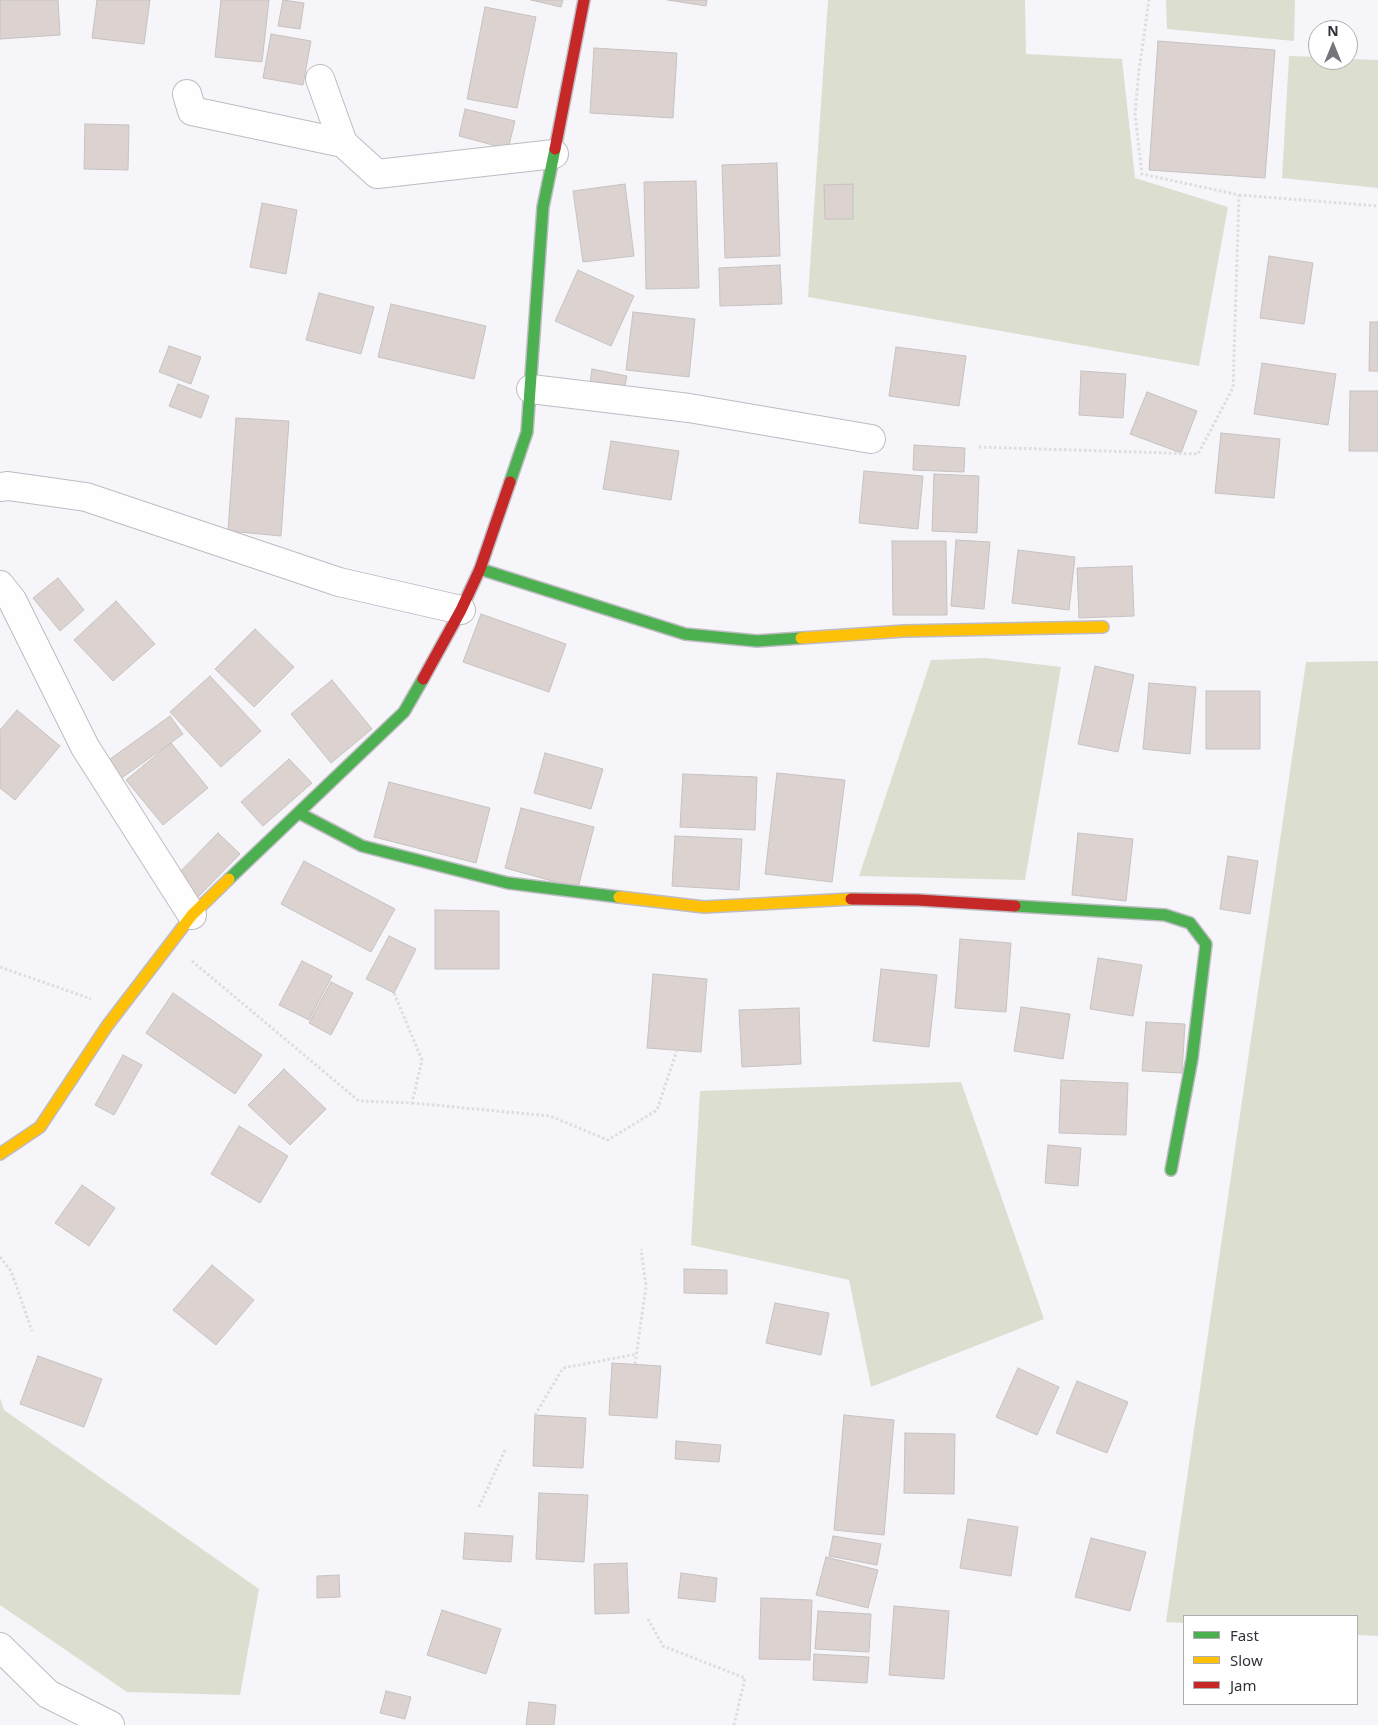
<!DOCTYPE html>
<html>
<head>
<meta charset="utf-8">
<style>
  body { margin:0 }
  #map { position:relative; width:1378px; height:1725px; overflow:hidden; background:#f6f5fa; font-family:"Noto Sans",sans-serif }
  canvas { display:block }
  .legend { position:absolute; left:1183px; top:1615px; width:175px; height:90px; box-sizing:border-box; background:#fff; border:1px solid #adacaf; margin:0; padding:6px 9px; list-style:none; font-size:15px; color:#323038 }
  .legend li { display:flex; align-items:center; gap:10px; height:25px }
  .legend b { width:25px; border:1px solid #adacaf }
  .north { position:absolute; left:1308px; top:20px; width:50px; height:50px; box-sizing:border-box; background:#fff; border:1px solid #adacaf; border-radius:50%; rotate:0deg; font-size:14px; font-weight:700; line-height:20px; text-align:center; color:#323038 }
  .north::after { content:''; display:block; margin:auto; width:18px; height:22px; background:#77757c; clip-path:polygon(50% 0,100% 100%,50% 72%,0 100%) }
</style>
</head>
<body>
<div id="map">
<canvas width="1378" height="1725"></canvas>
<ul class="legend">
<li><b style="height:6px;background:#4caf50"></b>Fast</li>
<li><b style="height:6px;background:#ffc107"></b>Slow</li>
<li><b style="height:6px;background:#c62828"></b>Jam</li>
</ul>
<div class="north">N</div>
</div>
<script>
const c = document.querySelector('canvas').getContext('2d');
c.lineJoin = 'round';
function fillPath(path, color) {
  c.fillStyle = color;
  c.fill(path, 'evenodd');
}
function toPath(rows) {
  const path = new Path2D();
  for (const r of rows) {
    path.moveTo(r[0], r[1]);
    for (let i = 2; i < r.length; i += 2) path.lineTo(r[i], r[i + 1]);
  }
  return path;
}
function strokePath(path, color, width, dash) {
  c.strokeStyle = color;
  c.lineWidth = width;
  c.lineCap = dash ? 'butt' : 'round';
  c.setLineDash(dash || []);
  c.stroke(path);
}
fillPath(toPath([
  [828,0,1025,0,1026,54,1122,59,1135,178,1228,207,1199,366,808,297],
  [1166,0,1295,0,1294,41,1167,29],
  [1289,56,1318,57,1318,60,1348,59,1378,60,1378,188,1282,178],
  [985,658,1061,667,1025,880,859,876,931,660],
  [1378,661,1378,1636,1357,1635,1357,1616,1184,1616,1184,1623,1166,1622,1306,662],
  [961,1082,1044,1319,871,1387,849,1280,691,1245,700,1091],
  [0,1398,4,1410,259,1589,240,1695,127,1692,0,1605]
]), '#dcdfcf');
const building = toPath([
  [0,0,58,0,60,35,0,39,0,0],
  [97,0,150,0,144,44,92,38,97,0],
  [221,0,269,0,262,62,215,57,221,0],
  [283,0,304,3,300,29,278,26,283,0],
  [531,0,563,0,561,7,531,0],
  [668,0,707,0,706,6,668,0],
  [485,7,536,17,517,108,467,99,485,7],
  [271,34,311,41,303,85,263,78,271,34],
  [1158,41,1275,50,1265,178,1149,170,1158,41],
  [594,48,677,53,673,118,590,113,594,48],
  [465,109,515,121,508,149,459,136,465,109],
  [85,124,129,125,128,170,84,169,85,124],
  [777,163,780,256,725,258,722,165,777,163],
  [696,181,699,288,646,289,644,182,696,181],
  [625,184,634,256,583,262,573,191,625,184],
  [853,184,853,219,825,219,824,185,853,184],
  [262,203,297,210,286,274,250,267,262,203],
  [1269,256,1313,263,1304,324,1260,318,1269,256],
  [780,265,782,304,720,306,719,268,780,265],
  [578,270,634,296,611,346,555,321,578,270],
  [319,293,374,307,361,354,306,340,319,293],
  [391,304,486,326,474,379,378,357,391,304],
  [633,312,695,319,689,377,626,370,633,312],
  [1370,322,1378,322,1378,371,1369,371,1370,322],
  [169,346,201,357,191,384,159,372,169,346],
  [896,347,966,356,959,406,889,396,896,347],
  [1262,363,1336,374,1328,425,1254,414,1262,363],
  [592,369,627,376,624,390,590,383,592,369],
  [1081,371,1126,374,1123,418,1079,415,1081,371],
  [178,384,209,396,201,418,169,406,178,384],
  [1350,391,1378,391,1378,451,1349,451,1350,391],
  [1147,392,1197,411,1181,453,1130,434,1147,392],
  [236,418,289,421,281,536,228,531,236,418],
  [1221,433,1280,439,1274,498,1215,493,1221,433],
  [611,441,679,451,671,500,603,489,611,441],
  [914,445,965,448,964,472,913,470,914,445],
  [864,471,923,476,918,529,859,523,864,471],
  [934,474,979,476,977,533,932,531,934,474],
  [956,540,990,542,984,609,951,606,956,540],
  [892,541,946,541,947,615,893,615,892,541],
  [1018,550,1075,557,1069,610,1012,603,1018,550],
  [1132,566,1134,616,1079,618,1077,568,1132,566],
  [58,578,84,610,60,631,33,598,58,578],
  [116,601,155,644,113,681,74,640,116,601],
  [481,614,566,644,549,692,463,662,481,614],
  [255,629,294,667,254,707,215,669,255,629],
  [1095,666,1134,675,1118,752,1078,744,1095,666],
  [210,676,261,731,221,767,170,712,210,676],
  [332,680,372,729,331,763,291,714,332,680],
  [1149,683,1196,687,1190,754,1143,749,1149,683],
  [1206,691,1260,691,1260,749,1206,749,1206,691],
  [17,710,60,746,15,800,0,788,0,730,17,710],
  [170,716,183,734,119,780,106,762,170,716],
  [171,743,208,788,163,825,126,780,171,743],
  [545,753,603,769,591,809,534,793,545,753],
  [289,759,312,783,263,826,241,802,289,759],
  [777,773,845,780,832,882,765,874,777,773],
  [683,774,757,777,755,830,680,827,683,774],
  [389,782,490,808,476,863,374,837,389,782],
  [521,808,594,827,578,888,505,868,521,808],
  [218,833,240,854,198,897,176,876,218,833],
  [1078,833,1133,839,1126,901,1072,895,1078,833],
  [675,836,742,839,739,890,672,886,675,836],
  [1228,856,1258,861,1250,914,1220,909,1228,856],
  [304,861,395,909,371,952,281,904,304,861],
  [435,910,499,911,499,969,435,969,435,910],
  [389,936,416,949,394,993,366,979,389,936],
  [960,939,1011,943,1006,1012,955,1008,960,939],
  [1098,958,1142,965,1133,1016,1090,1009,1098,958],
  [302,961,332,976,309,1020,279,1005,302,961],
  [881,969,937,975,929,1047,873,1041,881,969],
  [653,974,707,979,701,1052,647,1048,653,974],
  [331,982,353,993,331,1035,309,1023,331,982],
  [173,993,262,1055,235,1094,146,1033,173,993],
  [1021,1007,1070,1014,1063,1059,1014,1051,1021,1007],
  [799,1008,801,1064,742,1067,739,1010,799,1008],
  [1146,1022,1185,1024,1182,1073,1142,1071,1146,1022],
  [123,1055,142,1065,114,1115,95,1105,123,1055],
  [284,1069,326,1109,290,1145,248,1105,284,1069],
  [1061,1080,1128,1083,1126,1135,1059,1133,1061,1080],
  [239,1126,288,1156,260,1203,211,1174,239,1126],
  [1048,1145,1081,1148,1078,1186,1045,1183,1048,1145],
  [82,1185,115,1208,89,1246,55,1223,82,1185],
  [212,1265,254,1300,216,1345,173,1310,212,1265],
  [684,1269,727,1270,727,1294,684,1293,684,1269],
  [775,1303,829,1313,821,1355,766,1343,775,1303],
  [38,1356,102,1379,84,1427,20,1404,38,1356],
  [612,1363,661,1366,657,1418,609,1415,612,1363],
  [1018,1368,1059,1387,1037,1435,996,1417,1018,1368],
  [1077,1381,1128,1402,1107,1453,1056,1433,1077,1381],
  [535,1415,586,1418,583,1468,533,1466,535,1415],
  [844,1415,894,1420,884,1535,834,1530,844,1415],
  [905,1433,955,1434,954,1494,904,1493,905,1433],
  [676,1441,721,1445,719,1462,675,1459,676,1441],
  [539,1493,588,1495,584,1562,536,1559,539,1493],
  [968,1519,1018,1527,1011,1576,960,1568,968,1519],
  [465,1533,513,1536,511,1562,463,1559,465,1533],
  [833,1536,881,1544,877,1565,829,1556,833,1536],
  [1091,1538,1146,1552,1130,1611,1075,1597,1091,1538],
  [826,1557,878,1570,868,1608,816,1595,826,1557],
  [627,1563,629,1613,595,1614,594,1564,627,1563],
  [681,1573,717,1578,715,1602,678,1598,681,1573],
  [339,1575,340,1597,317,1598,317,1576,339,1575],
  [761,1598,812,1600,810,1660,759,1659,761,1598],
  [894,1606,949,1611,944,1679,889,1675,894,1606],
  [442,1610,501,1629,486,1674,427,1655,442,1610],
  [818,1611,871,1614,869,1652,815,1649,818,1611],
  [814,1654,869,1657,867,1683,813,1680,814,1654],
  [386,1691,411,1697,405,1719,380,1713,386,1691],
  [529,1702,556,1705,554,1725,526,1725,529,1702]
]);
fillPath(building, '#dcd2cf');
strokePath(building, '#c6c2c2', 1);
const street = toPath([
  [320,79,343,143,377,174,554,154],
  [187,94,192,111,343,143],
  [531,389,689,408,871,439],
  [0,487,8,486,86,497,339,582,461,610],
  [0,585,12,600,85,747,192,915],
  [0,1647,48,1694,110,1725]
]);
const fast = toPath([
  [510,482,527,432,543,207,555,149],
  [480,569,685,634,757,641,801,638],
  [299,813,362,846,508,883,619,897],
  [229,879,404,712,423,679],
  [1015,906,1165,915,1190,923,1206,944,1192,1059,1171,1170]
]);
const slow = toPath([
  [801,638,904,631,1103,627],
  [619,897,704,907,851,899],
  [0,1154,40,1127,107,1026,192,915,229,879]
]);
const jam = toPath([
  [555,149,584,0],
  [423,679,461,610,480,569,510,482],
  [851,899,918,900,1015,906]
]);
strokePath(street, '#bebcc2', 30);
strokePath(fast, '#bebcc2', 14);
strokePath(slow, '#bebcc2', 14);
strokePath(jam, '#bebcc2', 14);
strokePath(toPath([
  [1239,195,1378,206],
  [979,447,1198,454,1233,388,1239,195,1142,174,1135,114,1139,70,1149,0],
  [192,961,359,1101,412,1103,422,1060,394,993],
  [0,967,91,999],
  [412,1103,550,1116,608,1140,657,1110,677,1050],
  [0,1257,11,1271,32,1331],
  [635,1364,646,1286,641,1249],
  [535,1415,563,1368,637,1354],
  [479,1507,506,1448],
  [648,1619,663,1646,745,1678,734,1725]
]), '#dddddf', 3, [2.5, 2.5]);
strokePath(street, '#fefefe', 28);
strokePath(fast, '#4caf50', 11);
strokePath(slow, '#ffc107', 11);
strokePath(jam, '#c62828', 11);
</script>
</body>
</html>
